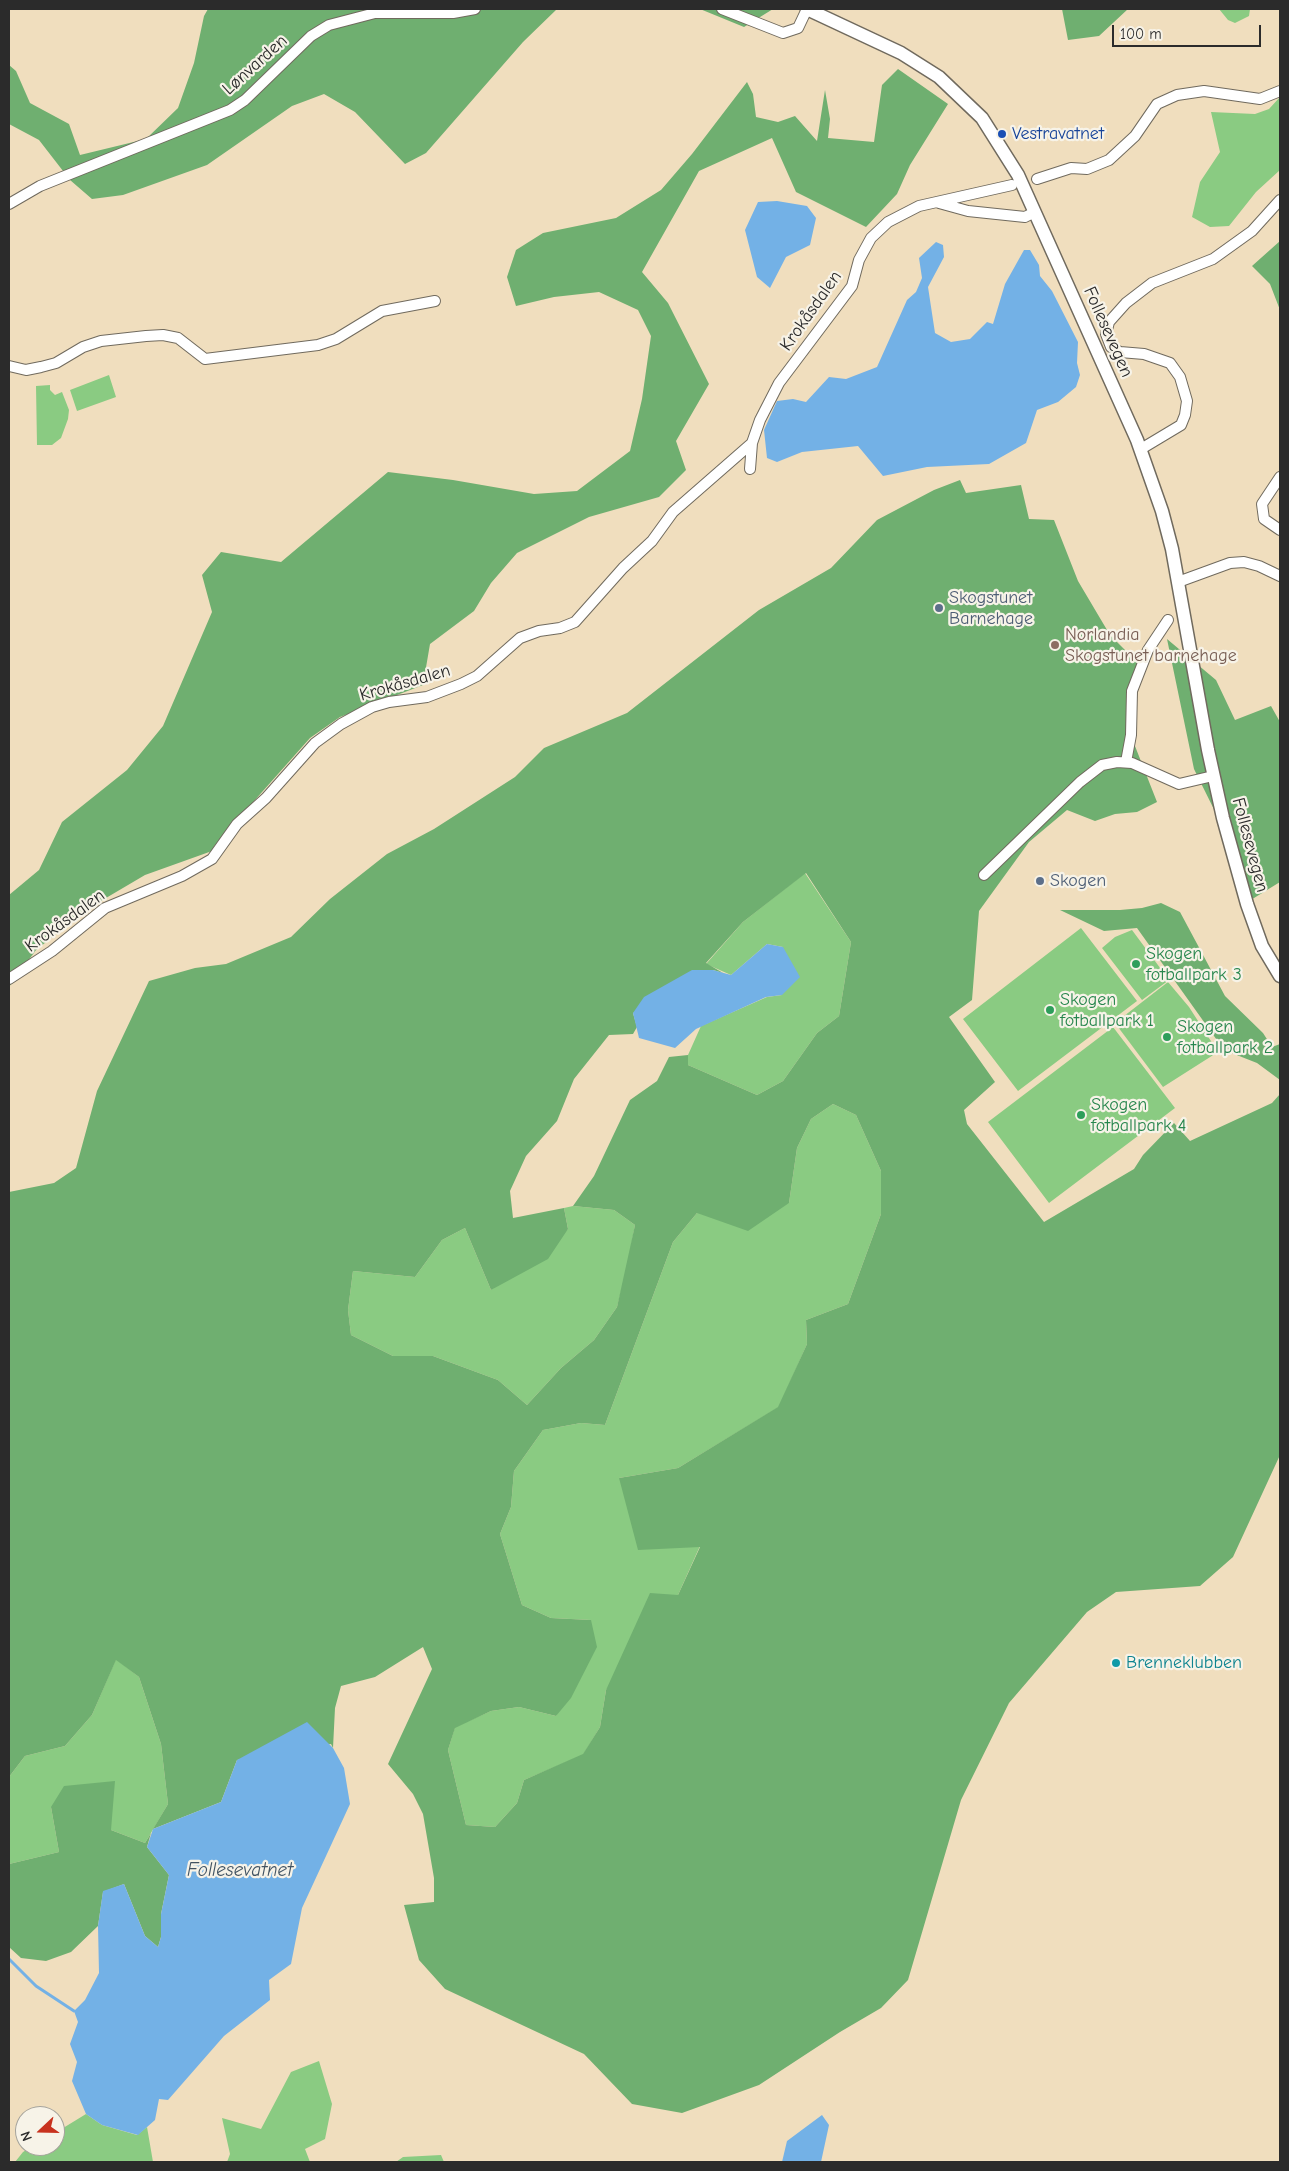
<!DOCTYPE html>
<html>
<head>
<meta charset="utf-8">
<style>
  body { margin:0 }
  #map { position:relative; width:1289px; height:2171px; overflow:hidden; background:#f0debe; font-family:"Comic Neue",sans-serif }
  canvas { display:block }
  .frame { position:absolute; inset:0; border:10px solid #2b2b2b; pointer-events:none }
  .north { position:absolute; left:15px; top:2106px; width:50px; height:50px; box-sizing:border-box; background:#f7f3e8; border:1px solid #a5a39c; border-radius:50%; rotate:249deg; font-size:14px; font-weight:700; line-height:20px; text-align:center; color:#2b2b2b }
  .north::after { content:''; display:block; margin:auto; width:18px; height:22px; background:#c8321e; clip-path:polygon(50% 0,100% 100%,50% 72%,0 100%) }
  .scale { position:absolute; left:1112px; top:25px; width:149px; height:22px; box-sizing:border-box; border:2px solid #2b2b2b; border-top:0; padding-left:6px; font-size:15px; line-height:18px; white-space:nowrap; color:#2b2b2b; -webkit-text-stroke:4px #f7f3e8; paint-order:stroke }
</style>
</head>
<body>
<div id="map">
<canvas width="1289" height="2171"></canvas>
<div class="frame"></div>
<div class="north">N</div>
<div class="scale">100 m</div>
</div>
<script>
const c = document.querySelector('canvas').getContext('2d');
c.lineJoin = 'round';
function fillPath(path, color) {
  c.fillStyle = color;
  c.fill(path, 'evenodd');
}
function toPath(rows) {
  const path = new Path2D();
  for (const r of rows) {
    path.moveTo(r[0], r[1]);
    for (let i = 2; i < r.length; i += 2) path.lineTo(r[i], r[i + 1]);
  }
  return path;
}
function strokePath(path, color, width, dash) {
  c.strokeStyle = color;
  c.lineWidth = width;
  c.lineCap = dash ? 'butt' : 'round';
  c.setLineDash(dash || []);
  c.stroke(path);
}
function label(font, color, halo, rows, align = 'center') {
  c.font = font + ' "Comic Neue",sans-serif';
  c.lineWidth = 4.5;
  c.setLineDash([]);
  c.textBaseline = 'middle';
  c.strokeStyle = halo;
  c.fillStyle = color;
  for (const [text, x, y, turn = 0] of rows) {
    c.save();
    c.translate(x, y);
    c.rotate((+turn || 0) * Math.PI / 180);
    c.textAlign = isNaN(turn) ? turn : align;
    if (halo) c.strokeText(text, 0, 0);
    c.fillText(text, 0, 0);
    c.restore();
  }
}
fillPath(toPath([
  [1219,9,1250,9,1249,16,1235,23,1228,20],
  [1280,97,1280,170,1256,192,1229,226,1210,227,1192,217,1200,182,1220,152,1211,112,1255,114,1269,109],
  [109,375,116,397,77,411,70,390],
  [50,385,50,390,55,395,62,392,69,410,68,419,61,438,52,445,37,445,36,386],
  [805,873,851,942,839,1016,817,1033,783,1081,757,1095,688,1065,688,1055,701,1026,767,997,782,995,783,947,767,944,731,975,706,964,743,922],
  [1081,928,1137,1001,1018,1091,963,1019],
  [1132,930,1169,980,1142,1000,1102,948,1115,937],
  [1168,982,1189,1007,1218,1052,1163,1087,1115,1023],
  [1113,1027,1175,1108,1049,1203,988,1122],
  [833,1104,856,1115,881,1171,881,1214,848,1304,806,1320,807,1344,779,1407,678,1468,619,1478,700,1546,678,1595,606,1690,600,1727,583,1755,524,1780,517,1803,495,1827,466,1825,448,1750,455,1727,491,1711,519,1707,556,1716,591,1620,551,1618,522,1605,500,1534,511,1507,514,1471,543,1430,581,1423,605,1425,673,1242,697,1213,789,1203,797,1148,811,1119],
  [573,1206,614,1210,635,1225,627,1268,617,1307,594,1340,561,1368,527,1405,498,1380,433,1356,393,1356,351,1335,348,1310,353,1271,415,1277,442,1240,465,1228,491,1290,568,1229,564,1208],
  [116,1659,139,1677,161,1744,168,1804,145,1843,51,1807,59,1852,9,1864,9,1777,25,1756,65,1746,92,1715],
  [319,2061,332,2104,325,2139,305,2149,310,2162,227,2162,230,2154,222,2118,261,2129,291,2072],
  [86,2114,102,2125,137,2135,147,2127,153,2162,15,2162,23,2152,33,2146,55,2146,55,2133],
  [441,2155,444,2162,396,2162,403,2157]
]), '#8acb82');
fillPath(toPath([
  [208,9,557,9,523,42,426,153,405,164,355,112,324,94,292,106,207,165,123,195,92,199,70,180,39,140,9,124,9,65,16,71,30,103,69,124,80,155,146,139,178,108,194,63,204,16],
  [700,9,773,9,744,27],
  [1062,9,1128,9,1099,36,1068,40],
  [898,69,948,104,910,165,897,194,866,227,796,192,772,138,699,171,642,272,668,303,709,384,676,441,686,470,659,497,589,517,517,553,491,583,474,611,430,644,423,685,340,717,310,738,215,845,212,851,145,875,89,908,36,950,9,987,9,895,39,870,62,822,127,770,163,726,212,612,202,575,221,552,281,562,388,472,453,480,534,494,577,491,630,451,642,399,651,336,638,310,599,292,554,297,516,306,507,277,516,250,543,233,616,218,661,190,692,154,747,82,753,94,756,117,778,122,795,116,817,141,825,90,830,119,828,138,874,142,882,85],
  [1280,241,1280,310,1270,284,1252,266],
  [960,480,966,493,1021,485,1029,519,1054,520,1078,581,1110,635,1141,666,1133,693,1133,741,1157,802,1137,812,1115,814,1095,821,1067,810,1029,842,979,911,972,1000,949,1017,995,1082,964,1110,967,1124,1044,1222,1134,1169,1143,1155,1174,1123,1190,1141,1272,1103,1280,1094,1280,1455,1233,1557,1200,1586,1116,1592,1087,1612,1009,1703,961,1800,908,1980,881,2008,840,2032,759,2085,682,2113,632,2104,584,2054,445,1989,419,1960,404,1905,434,1902,434,1878,423,1814,413,1794,388,1764,432,1669,423,1647,375,1677,341,1686,335,1708,333,1748,331,1744,237,1760,221,1802,153,1829,168,1804,161,1744,139,1677,116,1660,92,1715,65,1746,25,1756,9,1777,9,1192,54,1183,76,1168,97,1091,149,981,195,968,226,964,291,937,330,899,387,854,434,829,515,777,544,748,627,713,759,610,831,568,877,520,934,490],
  [806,873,851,942,839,1016,817,1033,783,1081,757,1095,688,1065,688,1055,669,1057,657,1081,630,1100,594,1176,573,1206,614,1210,635,1225,617,1307,594,1340,561,1368,527,1405,498,1380,433,1356,393,1356,351,1335,348,1310,353,1271,415,1277,442,1240,465,1228,491,1290,548,1259,568,1229,564,1208,513,1218,510,1191,526,1156,557,1121,574,1079,609,1035,633,1034,637,1027,633,1013,713,970,723,973,706,963,743,922],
  [833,1104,856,1115,881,1171,881,1214,848,1304,806,1320,807,1344,778,1407,678,1468,619,1478,638,1550,700,1547,678,1595,650,1593,606,1690,600,1727,583,1754,524,1780,517,1803,495,1827,466,1825,448,1750,455,1728,491,1711,519,1707,556,1716,571,1698,597,1647,591,1620,551,1618,522,1605,500,1534,511,1507,514,1471,543,1430,581,1423,605,1425,673,1242,697,1213,748,1231,789,1203,797,1148,811,1119],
  [1167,639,1216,680,1235,720,1271,706,1280,722,1280,882,1241,906,1240,862,1194,769],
  [1161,903,1180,912,1225,996,1263,1033,1272,1047,1280,1044,1280,1080,1257,1063,1224,1050,1137,928,1104,931,1060,910,1120,910,1142,908],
  [115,1781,111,1830,145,1843,151,1833,147,1847,169,1875,161,1914,161,1937,158,1947,145,1936,124,1884,103,1892,98,1926,71,1952,46,1961,21,1958,9,1947,9,1864,59,1852,51,1807,64,1786]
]), '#6faf70');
fillPath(toPath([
  [777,201,807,206,816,218,810,245,786,257,770,288,757,277,745,230,758,202],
  [936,242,943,245,944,257,928,287,935,333,951,342,970,339,987,322,993,324,1005,284,1024,250,1030,250,1039,265,1040,276,1052,291,1078,342,1077,363,1080,375,1076,387,1058,402,1037,410,1026,443,989,464,927,467,883,476,858,446,802,452,777,462,767,458,764,430,777,401,793,399,806,402,829,377,846,379,877,367,907,300,916,292,922,278,919,258],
  [767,944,783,947,800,977,782,995,766,997,696,1029,675,1048,639,1038,633,1013,644,997,692,970,713,970,731,975],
  [307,1722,333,1748,344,1768,350,1804,302,1908,291,1964,269,1980,270,2000,224,2036,168,2100,159,2099,155,2120,138,2135,102,2125,86,2114,72,2081,77,2062,70,2044,78,2022,74,2011,85,2000,99,1973,98,1926,103,1891,124,1884,145,1936,158,1947,161,1937,161,1914,169,1875,147,1847,153,1829,221,1802,237,1760],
  [822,2115,829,2125,821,2162,782,2162,787,2141]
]), '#73b1e6');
strokePath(toPath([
  [9,1959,36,1986,74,2011]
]), '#73b1e6', 3);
const minor = toPath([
  [722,9,783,33,798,28,807,9],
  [1037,179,1071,168,1087,169,1109,160,1135,136,1157,104,1177,95,1204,91,1260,99,1280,91],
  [939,203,968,211,1025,217,1035,212],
  [9,204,40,186,230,110,245,100,311,36,329,25,375,13,453,13,475,9],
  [9,366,26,370,41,367,56,363,83,347,101,341,146,336,163,335,178,338,205,359,318,345,336,339,382,311,435,301],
  [1141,449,1181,425,1185,415,1187,401,1180,377,1170,363,1144,354,1120,352,1111,347,1106,334,1109,322,1126,303,1152,283,1213,259,1252,231,1280,200],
  [750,469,752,443,760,420,779,383,852,286,859,260,871,238,888,222,919,206,1012,185],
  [1280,477,1262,504,1264,519,1280,530],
  [1178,582,1230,563,1244,562,1259,566,1280,576],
  [1126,762,1131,735,1132,691,1148,650,1168,620],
  [984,875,1080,782,1102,765,1117,762,1132,763,1179,784,1213,776],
  [9,979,52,951,105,908,182,876,212,859,237,824,266,798,315,743,341,724,372,707,389,702,427,697,461,684,477,676,520,638,539,631,560,628,575,622,623,568,652,541,673,512,752,443]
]);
const major = toPath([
  [807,9,901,53,939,77,982,118,1018,175,1137,440,1162,511,1172,549,1208,750,1223,818,1247,904,1262,946,1280,976]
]);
strokePath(minor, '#706a5e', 12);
strokePath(major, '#706a5e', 15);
strokePath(minor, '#fff', 10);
strokePath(major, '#fff', 12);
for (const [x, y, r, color] of [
  [1002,134,5,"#1a4fb4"],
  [939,608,5,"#5c6f8a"],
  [1055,645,5,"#8d6e63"],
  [1040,881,5,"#5c6f8a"],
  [1136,964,5,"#2e9e5b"],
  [1050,1010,5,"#2e9e5b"],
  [1167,1037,5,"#2e9e5b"],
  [1081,1115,5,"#2e9e5b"],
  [1116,1663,5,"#0f9aa8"]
]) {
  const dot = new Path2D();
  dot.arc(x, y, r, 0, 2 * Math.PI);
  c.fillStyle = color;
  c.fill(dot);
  strokePath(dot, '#f7f3e8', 2);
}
label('18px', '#2b2b2b', '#f7f3e8', [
  ["Lønvarden",255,65,-42],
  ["Krokåsdalen",811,311,-55],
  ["Follesevegen",1108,332,66],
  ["Krokåsdalen",405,683,-16],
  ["Follesevegen",1250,845,75],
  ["Krokåsdalen",65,921,-36]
]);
label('18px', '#164399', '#f7f3e8', [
  ["Vestravatnet",1012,134]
], 'left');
label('18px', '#4e5e75', '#f7f3e8', [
  ["Skogstunet",949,598],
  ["Barnehage",949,619],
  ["Skogen",1050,881]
], 'left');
label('18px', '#785e54', '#f7f3e8', [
  ["Norlandia",1065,635],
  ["Skogstunet barnehage",1065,656]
], 'left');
label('18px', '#27864d', '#f7f3e8', [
  ["Skogen",1146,954],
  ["fotballpark 3",1146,975],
  ["Skogen",1060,1000],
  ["fotballpark 1",1060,1021],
  ["Skogen",1177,1027],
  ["fotballpark 2",1177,1048],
  ["Skogen",1091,1105],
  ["fotballpark 4",1091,1126]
], 'left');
label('18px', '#0d838f', '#f7f3e8', [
  ["Brenneklubben",1126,1663]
], 'left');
label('italic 19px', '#415363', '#f7f3e8', [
  ["Follesevatnet",240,1871]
]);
</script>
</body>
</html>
